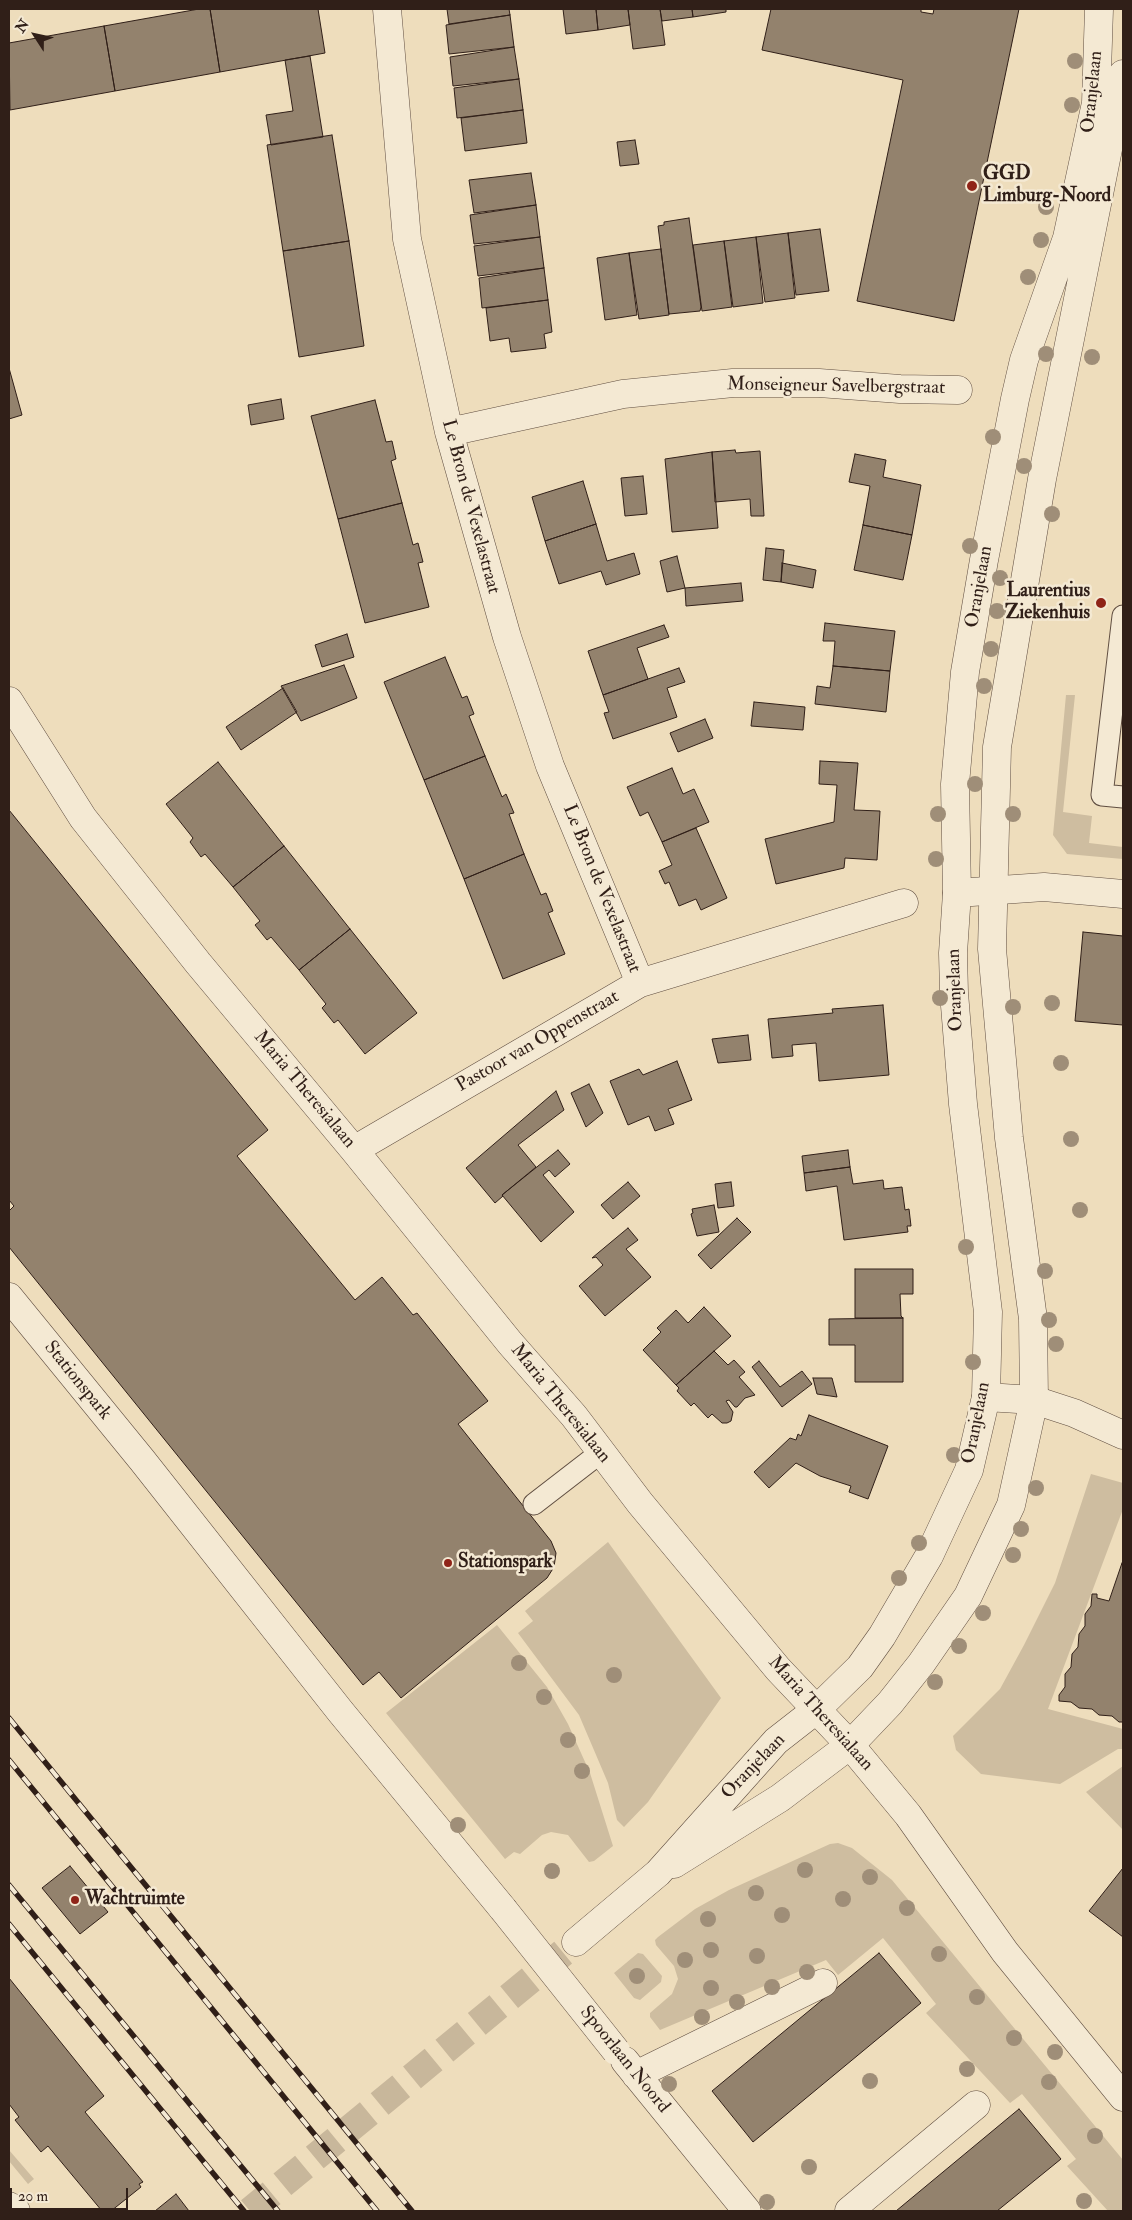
<!DOCTYPE html>
<html>
<head>
<meta charset="utf-8">
<style>
  body { margin:0 }
  #map { position:relative; width:1132px; height:2220px; overflow:hidden; background:#eeddbc; font-family:"IM FELL Double Pica",serif }
  canvas { display:block }
  .frame { position:absolute; inset:0; border:10px solid #301f18; pointer-events:none }
  .north { position:absolute; left:10px; top:10px; width:50px; height:50px; -webkit-text-stroke:4px #f4e9d3; paint-order:stroke; rotate:305deg; font-size:14px; font-weight:700; line-height:20px; text-align:center; color:#301f18 }
  .north::after { content:''; display:block; margin:auto; width:18px; height:22px; background:#301f18; clip-path:polygon(50% 0,100% 100%,50% 72%,0 100%) }
  .scale { position:absolute; left:10px; top:2188px; width:118px; height:22px; box-sizing:border-box; border:2px solid #301f18; border-top:0; padding-left:6px; font-size:15px; line-height:18px; white-space:nowrap; color:#301f18; -webkit-text-stroke:4px #f4e9d3; paint-order:stroke }
</style>
</head>
<body>
<div id="map">
<canvas width="1132" height="2220"></canvas>
<div class="frame"></div>
<div class="north">N</div>
<div class="scale">20 m</div>
</div>
<script>
const c = document.querySelector('canvas').getContext('2d');
c.lineJoin = 'round';
function fillPath(path, color) {
  c.fillStyle = color;
  c.fill(path, 'evenodd');
}
function toPath(rows) {
  const path = new Path2D();
  for (const r of rows) {
    path.moveTo(r[0], r[1]);
    for (let i = 2; i < r.length; i += 2) path.lineTo(r[i], r[i + 1]);
  }
  return path;
}
function strokePath(path, color, width, dash) {
  c.strokeStyle = color;
  c.lineWidth = width;
  c.lineCap = dash ? 'butt' : 'round';
  c.setLineDash(dash || []);
  c.stroke(path);
}
function label(font, color, halo, rows, align = 'center') {
  c.font = font + ' "IM FELL Double Pica",serif';
  c.lineWidth = 5;
  c.setLineDash([]);
  c.textBaseline = 'middle';
  c.strokeStyle = halo;
  c.fillStyle = color;
  for (const [text, x, y, turn = 0] of rows) {
    c.save();
    c.translate(x, y);
    c.rotate((+turn || 0) * Math.PI / 180);
    c.textAlign = isNaN(turn) ? turn : align;
    if (halo) c.strokeText(text, 0, 0);
    c.fillText(text, 0, 0);
    c.restore();
  }
}
fillPath(toPath([
  [1066,695,1075,695,1063,812,1092,816,1089,843,1123,847,1123,859,1067,854,1053,835],
  [1091,1474,1123,1483,1123,1509,1048,1709,1123,1729,1123,1749,1118,1749,1060,1784,981,1774,956,1750,953,1736,1000,1689,1024,1645,1055,1583],
  [608,1542,721,1698,648,1802,624,1827,617,1820,608,1783,579,1715,518,1633,533,1621,525,1611],
  [497,1625,547,1687,568,1724,590,1773,613,1846,594,1861,589,1862,568,1835,551,1832,542,1835,520,1854,514,1852,505,1859,386,1713],
  [1123,1766,1123,1830,1086,1792],
  [838,1843,852,1848,892,1880,1123,2160,1123,2211,1108,2211,1067,2166,1076,2159,1022,2094,1010,2103,926,2013,936,2004,883,1938,838,1975,826,1960,660,2030,650,2017,650,2013,672,1994,678,1979,674,1966,656,1945,655,1940,658,1937,695,1909,729,1890,830,1844],
  [638,1953,643,1954,662,1976,661,1982,640,2000,634,1998,614,1973],
  [9,2150,34,2179,28,2184,9,2161]
]), '#cebda0');
const building = toPath([
  [199,9,210,9,220,72,115,91,104,26,199,9],
  [210,9,318,9,325,53,220,72,210,9],
  [447,9,509,9,510,15,449,24,447,9],
  [563,9,596,9,598,30,566,34,563,9],
  [596,9,628,9,630,25,598,30,596,9],
  [628,9,660,9,665,45,633,49,628,9],
  [660,9,692,9,693,17,662,21,660,9],
  [692,9,726,9,726,12,693,17,692,9],
  [771,9,921,9,921,12,933,14,934,9,1019,9,954,321,857,301,903,80,762,50,771,9],
  [510,15,514,47,449,54,446,25,510,15],
  [104,26,115,91,10,110,9,43,104,26],
  [514,47,519,79,453,86,450,57,514,47],
  [310,56,323,137,271,145,266,115,293,111,285,60,310,56],
  [519,79,523,110,457,118,454,88,519,79],
  [523,110,527,143,465,151,461,118,523,110],
  [332,135,349,241,283,251,267,145,332,135],
  [635,140,639,164,620,166,617,142,635,140],
  [531,173,536,205,474,213,469,180,531,173],
  [536,205,540,237,474,244,470,215,536,205],
  [689,218,701,307,700,311,669,314,658,226,664,225,664,222,689,218],
  [820,229,829,291,796,295,788,233,820,229],
  [788,233,795,298,765,302,756,237,788,233],
  [540,237,544,268,478,276,474,246,540,237],
  [756,237,763,303,733,307,724,241,756,237],
  [349,241,364,346,299,357,283,251,349,241],
  [724,241,732,307,702,311,693,245,724,241],
  [661,249,669,315,639,319,629,253,661,249],
  [629,253,637,315,605,320,597,258,629,253],
  [544,268,548,300,482,308,479,278,544,268],
  [548,300,552,332,544,334,546,348,511,352,509,338,490,341,486,308,548,300],
  [9,368,22,415,9,419,9,368],
  [281,399,284,419,251,425,248,405,281,399],
  [375,400,386,442,392,441,396,459,391,461,402,503,338,519,311,416,375,400],
  [735,450,736,453,760,451,764,516,751,516,750,499,715,502,712,452,735,450],
  [712,452,718,528,672,532,665,459,712,452],
  [855,454,886,460,883,477,921,485,912,535,863,525,870,486,849,482,855,454],
  [643,476,647,514,625,516,621,478,643,476],
  [583,481,596,524,545,541,532,497,583,481],
  [402,503,413,545,418,543,423,562,418,563,429,607,365,623,338,519,402,503],
  [596,524,607,561,634,553,640,574,606,585,601,571,559,584,545,541,596,524],
  [863,525,912,535,903,580,854,570,863,525],
  [766,548,784,550,781,582,763,580,766,548],
  [677,556,685,588,667,592,660,561,677,556],
  [782,563,816,570,813,588,781,582,782,563],
  [741,583,743,601,686,606,685,588,741,583],
  [825,623,895,631,890,671,833,666,835,641,823,641,825,623],
  [664,625,669,637,637,648,648,679,603,695,588,651,664,625],
  [347,634,354,657,322,667,315,645,347,634],
  [445,657,462,698,467,696,474,714,469,716,485,756,424,780,384,682,445,657],
  [344,665,357,698,301,721,281,686,344,665],
  [833,666,890,671,886,712,815,704,817,686,830,688,833,666],
  [679,668,685,682,667,688,677,717,613,739,604,713,609,712,603,695,679,668],
  [283,688,297,712,241,750,226,727,283,688],
  [754,702,805,707,803,730,751,726,754,702],
  [705,719,713,738,678,752,670,733,705,719],
  [485,756,502,797,506,794,514,813,509,814,524,854,464,879,424,780,485,756],
  [820,761,858,763,854,810,880,811,877,860,845,858,844,868,776,884,765,839,834,822,837,785,819,784,820,761],
  [218,762,284,846,233,887,205,854,201,857,190,842,193,838,166,804,218,762],
  [672,768,683,794,694,789,709,822,662,842,648,812,640,816,627,787,672,768],
  [9,810,268,1130,237,1156,332,1272,355,1300,382,1277,413,1315,417,1313,488,1401,458,1424,551,1541,556,1553,554,1567,547,1578,401,1698,379,1672,363,1685,9,1247,9,1211,14,1206,9,1200,9,810],
  [696,828,727,898,701,910,696,899,679,906,669,882,665,884,659,871,672,865,662,842,696,828],
  [284,846,350,929,299,970,271,937,267,940,255,925,260,921,233,887,284,846],
  [524,854,541,895,546,893,553,911,548,913,565,954,503,979,464,879,524,854],
  [350,929,417,1013,365,1054,338,1020,334,1023,322,1008,326,1004,299,970,350,929],
  [1083,932,1123,936,1123,1025,1075,1021,1083,932],
  [883,1005,889,1075,819,1081,816,1043,792,1045,793,1056,772,1058,768,1019,833,1013,832,1009,883,1005],
  [748,1035,751,1060,718,1063,712,1039,748,1035],
  [677,1061,692,1100,668,1109,674,1124,655,1131,649,1116,628,1125,610,1081,639,1069,643,1075,677,1061],
  [589,1084,603,1113,586,1127,571,1093,589,1084],
  [556,1091,564,1110,518,1145,536,1167,502,1195,503,1196,495,1203,466,1168,556,1091],
  [558,1150,570,1164,555,1177,549,1170,543,1175,574,1212,541,1242,502,1195,558,1150],
  [848,1150,850,1167,804,1173,802,1156,848,1150],
  [850,1167,853,1184,883,1180,884,1189,902,1187,905,1210,909,1209,911,1226,907,1226,908,1232,844,1240,837,1186,806,1191,804,1173,850,1167],
  [628,1182,640,1196,613,1219,601,1205,628,1182],
  [731,1182,734,1206,718,1208,715,1184,731,1182],
  [714,1205,719,1232,697,1236,691,1214,693,1213,692,1209,714,1205],
  [737,1218,751,1232,711,1269,698,1255,737,1218],
  [628,1228,638,1240,626,1249,651,1277,605,1316,579,1286,603,1265,596,1257,592,1258,628,1228],
  [855,1269,913,1269,913,1294,900,1294,901,1316,903,1318,855,1318,855,1269],
  [704,1307,731,1336,676,1385,643,1350,661,1332,657,1328,676,1310,688,1323,704,1307],
  [903,1318,903,1382,855,1382,855,1345,829,1345,829,1319,903,1318],
  [714,1351,728,1365,734,1360,745,1372,739,1377,755,1395,745,1398,737,1407,735,1407,729,1400,726,1401,733,1412,731,1421,727,1423,722,1423,712,1414,708,1418,694,1403,691,1406,677,1391,679,1388,676,1385,714,1351],
  [759,1361,780,1387,802,1371,812,1384,782,1407,752,1367,759,1361],
  [813,1378,832,1378,837,1397,817,1394,813,1378],
  [809,1415,888,1446,868,1499,849,1492,851,1486,820,1476,796,1463,769,1488,754,1472,790,1438,796,1440,798,1434,801,1436,809,1415],
  [1122,1563,1123,1563,1123,1722,1119,1722,1112,1716,1099,1715,1092,1709,1079,1708,1071,1702,1059,1701,1059,1695,1065,1687,1065,1674,1071,1667,1072,1654,1078,1647,1079,1634,1085,1626,1085,1614,1091,1606,1092,1594,1097,1594,1097,1598,1109,1601,1122,1563],
  [70,1866,108,1912,80,1934,42,1888,70,1866],
  [1123,1868,1123,1937,1089,1911,1123,1868],
  [879,1953,921,2003,753,2142,712,2091,879,1953],
  [9,1978,104,2096,85,2112,143,2182,139,2184,141,2187,111,2211,102,2211,48,2146,41,2152,15,2120,19,2117,9,2104,9,1978],
  [1019,2109,1061,2159,997,2211,896,2211,1019,2109],
  [176,2194,189,2211,155,2211,176,2194]
]);
fillPath(building, '#93826d');
strokePath(building, '#301f18', 1);
strokePath(toPath([
  [250,2211,576,1942]
]), '#c8b79b', 28, [28, 14]);
const service = toPath([
  [1123,616,1102,795,1123,797],
  [534,1504,600,1453]
]);
const minor = toPath([
  [387,9,407,239,449,432,507,637,550,766,640,983],
  [449,432,623,394,733,383,819,383,900,389,958,390],
  [9,701,83,818,198,963,354,1150,510,1343,574,1416,640,1503,778,1669,850,1745,908,1815,1005,1952,1123,2097],
  [957,893,1044,887,1123,894],
  [354,1150,640,983,904,903],
  [9,1297,142,1460,340,1711,503,1909],
  [986,1397,1034,1400,1074,1413,1123,1435],
  [625,2061,747,2211],
  [636,2075,823,1983],
  [9,2206,16,2211],
  [849,2211,976,2105]
]);
const tertiary = toPath([
  [674,1864,780,1798,850,1745,890,1703,921,1664,968,1596,1011,1505,1034,1400,1033,1319,1009,1138,992,949,997,747,1042,479,1123,74],
  [576,1942,658,1873,776,1741,817,1709,860,1667,882,1636,929,1556,969,1470,986,1397,988,1312,963,1104,954,993,953,953,957,893,955,784,965,672,984,560,1015,399,1024,360,1067,238,1096,103,1099,9]
]);
strokePath(service, '#604e41', 23);
strokePath(minor, '#604e41', 29);
strokePath(tertiary, '#604e41', 29);
strokePath(service, '#f4e9d3', 21);
strokePath(minor, '#f4e9d3', 28);
strokePath(tertiary, '#f4e9d3', 28);
const rail = toPath([
  [9,1718,412,2211],
  [9,1760,377,2211],
  [9,1885,278,2211],
  [9,1924,244,2211]
]);
strokePath(rail, '#301f18', 5.5);
strokePath(rail, '#f4e9d3', 4, [11]);
const minorBridge = toPath([
  [503,1909,616,2051]
]);
strokePath(minorBridge, '#604e41', 29, []);
strokePath(minorBridge, '#f4e9d3', 28);
c.fillStyle = '#9f8e78';
for (const [x, y] of [
  [1075,61],
  [1072,105],
  [1046,207],
  [1041,240],
  [1028,277],
  [1046,354],
  [1092,357],
  [993,437],
  [1024,466],
  [1052,514],
  [970,546],
  [1000,578],
  [997,611],
  [991,649],
  [984,686],
  [975,784],
  [938,814],
  [1013,814],
  [936,859],
  [940,998],
  [1052,1003],
  [1013,1007],
  [1061,1063],
  [1071,1139],
  [1080,1210],
  [966,1247],
  [1045,1271],
  [1049,1320],
  [1056,1344],
  [973,1362],
  [954,1455],
  [1036,1488],
  [1021,1529],
  [919,1543],
  [1013,1555],
  [899,1578],
  [983,1613],
  [959,1646],
  [519,1663],
  [614,1675],
  [935,1682],
  [544,1697],
  [568,1740],
  [582,1771],
  [458,1825],
  [805,1870],
  [552,1871],
  [870,1877],
  [756,1893],
  [843,1899],
  [907,1908],
  [782,1915],
  [708,1919],
  [711,1950],
  [939,1954],
  [757,1956],
  [685,1960],
  [807,1972],
  [637,1976],
  [772,1987],
  [711,1988],
  [977,1997],
  [737,2002],
  [702,2017],
  [1014,2038],
  [1055,2052],
  [967,2069],
  [870,2081],
  [1049,2082],
  [669,2084],
  [1095,2136],
  [809,2167],
  [1084,2201],
  [767,2202]
]) {
  c.beginPath();
  c.arc(x, y, 8, 0, 2 * Math.PI);
  c.fill();
}
for (const [x, y, r, color] of [
  [972,186,6,"#8f2418"],
  [1101,603,6,"#8f2418"],
  [448,1563,5,"#8f2418"],
  [75,1900,5,"#8f2418"]
]) {
  const dot = new Path2D();
  dot.arc(x, y, r, 0, 2 * Math.PI);
  c.fillStyle = color;
  c.fill(dot);
  strokePath(dot, '#f4e9d3', 2);
}
label('19px', '#301f18', '#f4e9d3', [
  ["Oranjelaan",1093,92,-84],
  ["Monseigneur Savelbergstraat",836,387,1],
  ["Le Bron de Vexelastraat",470,507,75],
  ["Oranjelaan",980,587,-80],
  ["Le Bron de Vexelastraat",601,889,68],
  ["Oranjelaan",956,990,-92],
  ["Pastoor van Oppenstraat",538,1042,-30],
  ["Maria Theresialaan",304,1090,50],
  ["Stationspark",77,1381,51],
  ["Maria Theresialaan",560,1404,51],
  ["Oranjelaan",977,1423,-79],
  ["Maria Theresialaan",820,1714,48],
  ["Oranjelaan",754,1767,-46],
  ["Spoorlaan Noord",624,2060,51]
]);
label('bold 19px', '#301f18', '#f4e9d3', [
  ["GGD",983,175],
  ["Limburg-Noord",983,197],
  ["Laurentius",1090,592,"right"],
  ["Ziekenhuis",1090,614,"right"],
  ["Stationspark",458,1563],
  ["Wachtruimte",85,1900]
], 'left');
</script>
</body>
</html>
